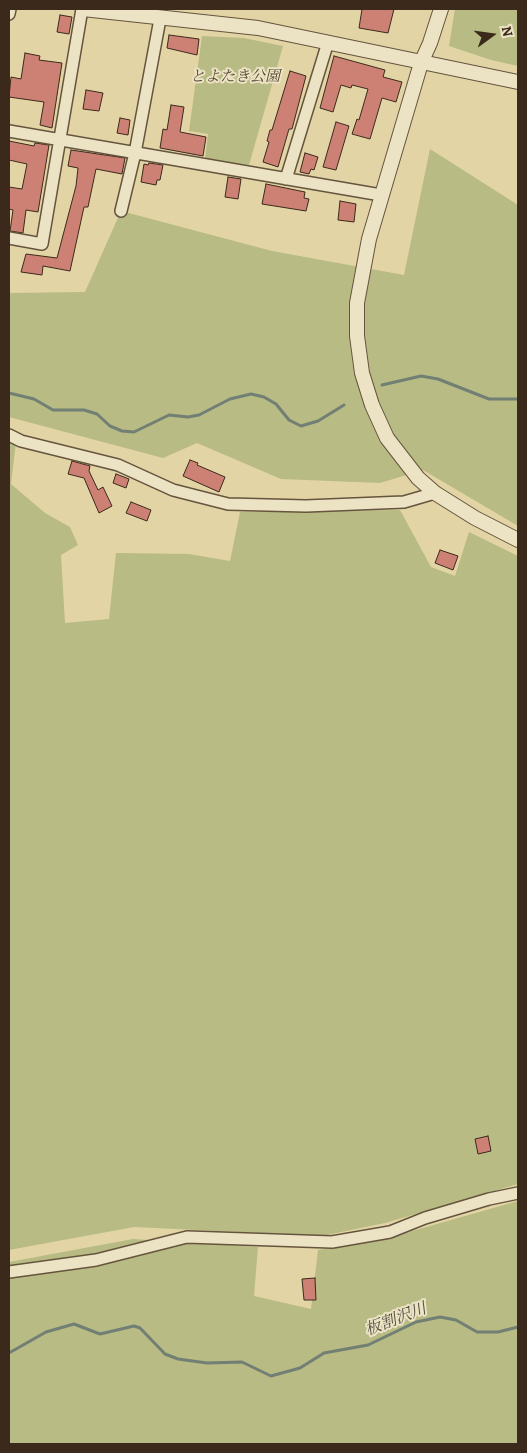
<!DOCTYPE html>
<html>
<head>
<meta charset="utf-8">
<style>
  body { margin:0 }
  #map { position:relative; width:527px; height:1453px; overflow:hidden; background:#e2d4a5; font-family:Alegreya,serif }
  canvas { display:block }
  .frame { position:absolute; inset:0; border:10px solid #3b2a1c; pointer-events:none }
  .north { position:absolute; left:467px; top:10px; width:50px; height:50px; -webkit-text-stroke:4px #ece3c4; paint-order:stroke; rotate:76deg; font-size:14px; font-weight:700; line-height:20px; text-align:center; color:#3b2a1c }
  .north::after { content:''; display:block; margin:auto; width:18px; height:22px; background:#3b2a1c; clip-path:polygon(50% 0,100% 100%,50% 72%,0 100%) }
</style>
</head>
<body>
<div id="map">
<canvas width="527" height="1453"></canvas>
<div class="frame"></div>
<div class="north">N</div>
</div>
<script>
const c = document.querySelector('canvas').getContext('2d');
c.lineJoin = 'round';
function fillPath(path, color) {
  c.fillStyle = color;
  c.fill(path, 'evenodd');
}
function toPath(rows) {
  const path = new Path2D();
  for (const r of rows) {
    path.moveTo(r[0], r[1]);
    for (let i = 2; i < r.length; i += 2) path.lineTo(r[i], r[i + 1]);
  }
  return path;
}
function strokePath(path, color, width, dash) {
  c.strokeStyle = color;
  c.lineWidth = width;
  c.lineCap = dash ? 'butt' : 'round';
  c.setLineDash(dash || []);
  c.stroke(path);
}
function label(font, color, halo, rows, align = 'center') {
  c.font = font + ' Alegreya,"Noto Serif JP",serif';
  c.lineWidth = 4;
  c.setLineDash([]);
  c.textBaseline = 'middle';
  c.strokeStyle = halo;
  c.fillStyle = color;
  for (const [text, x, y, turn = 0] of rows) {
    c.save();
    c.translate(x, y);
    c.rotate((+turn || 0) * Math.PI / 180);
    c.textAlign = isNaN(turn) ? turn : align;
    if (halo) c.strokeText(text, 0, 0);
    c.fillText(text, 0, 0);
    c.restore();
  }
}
fillPath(toPath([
  [455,9,518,9,518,66,491,60,449,46],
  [202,36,244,38,283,46,249,165,205,159,208,134,189,131],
  [430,149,518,205,518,526,423,470,380,483,281,479,197,443,163,458,9,417,9,293,85,292,121,211,272,251,404,275],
  [9,439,16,442,11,484,45,513,70,527,78,545,61,555,65,623,109,619,116,553,189,554,230,561,240,512,400,510,431,567,455,576,469,532,518,556,518,1184,385,1223,322,1236,134,1227,9,1250],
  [518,1201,518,1444,9,1444,9,1262,133,1239,258,1247,254,1296,311,1309,318,1250,391,1237]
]), '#b8bb83');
strokePath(toPath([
  [382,385,421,376,438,379,489,399,518,399],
  [9,393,34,399,53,410,84,410,97,414,110,426,122,431,134,432,169,415,188,417,199,415,230,399,251,394,264,397,276,404,289,420,301,426,318,421,344,405],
  [9,1353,46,1332,74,1324,100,1334,134,1326,140,1328,165,1354,178,1359,207,1363,242,1362,271,1376,300,1368,324,1353,368,1345,416,1322,440,1317,456,1320,477,1332,498,1332,518,1327]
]), '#727f74', 3);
const building = toPath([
  [362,9,394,9,388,33,359,28,362,9],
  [60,15,72,17,69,34,57,32,60,15],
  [169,35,199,39,197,55,167,48,169,35],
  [25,53,40,56,39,60,62,63,52,128,40,125,44,102,9,97,11,77,21,79,25,53],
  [334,56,385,70,383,77,402,82,396,102,382,98,370,139,352,134,357,119,359,120,368,89,352,85,351,88,341,85,333,112,320,108,334,56],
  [290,71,306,76,292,129,289,129,278,167,263,162,269,142,267,141,270,130,272,130,290,71],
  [86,90,103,93,99,111,83,109,86,90],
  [171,105,184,107,180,132,206,137,203,156,160,148,163,129,167,130,171,105],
  [120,118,130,120,128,135,117,133,120,118],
  [336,122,349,126,336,170,323,167,336,122],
  [9,141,34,146,35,143,49,145,38,212,26,210,23,233,10,231,13,210,9,209,9,187,22,189,27,164,9,160,9,141],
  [71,150,125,158,122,174,96,169,88,207,84,207,70,271,43,266,42,275,21,272,26,254,57,258,76,186,78,168,68,166,71,150],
  [305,153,318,157,314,170,311,169,309,174,300,172,305,153],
  [149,163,163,165,160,180,157,180,156,185,141,182,144,164,148,165,149,163],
  [228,177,241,179,238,199,225,197,228,177],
  [266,184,305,192,304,198,309,199,306,211,262,204,266,184],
  [340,201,356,204,354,222,338,220,340,201],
  [190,460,198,463,197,465,225,477,219,492,183,476,190,460],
  [72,461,90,466,89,471,98,490,103,487,112,506,99,513,84,478,68,474,72,461],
  [116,474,129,479,126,488,113,483,116,474],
  [131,502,151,510,147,521,126,513,131,502],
  [440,550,458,556,453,570,435,563,440,550],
  [488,1136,491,1151,478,1154,475,1139,488,1136],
  [315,1278,316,1300,304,1300,302,1279,315,1278]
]);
fillPath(building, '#cc8174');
strokePath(building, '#3b2a1c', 1);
const minor = toPath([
  [9,14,10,9],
  [9,131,381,195],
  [286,179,328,42],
  [121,211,135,153,160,19],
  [9,238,42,244,82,9],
  [9,435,21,441,118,465,173,490,228,504,306,506,404,502,435,493],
  [9,1272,96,1260,187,1237,332,1242,390,1232,425,1218,489,1199,518,1193]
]);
const tertiary = toPath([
  [83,9,258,28,518,82],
  [441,9,430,43,421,63,369,239,357,303,357,336,362,373,372,405,387,438,418,478,435,493,475,518,518,540]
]);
strokePath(minor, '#65543e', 14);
strokePath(tertiary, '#65543e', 16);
strokePath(minor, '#ece3c4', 11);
strokePath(tertiary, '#ece3c4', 14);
label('italic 15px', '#544731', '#ece3c4', [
  ["とよたき公園",235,77]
]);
label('italic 16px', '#524d41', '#ece3c4', [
  ["板割沢川",396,1320,-21]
]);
</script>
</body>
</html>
